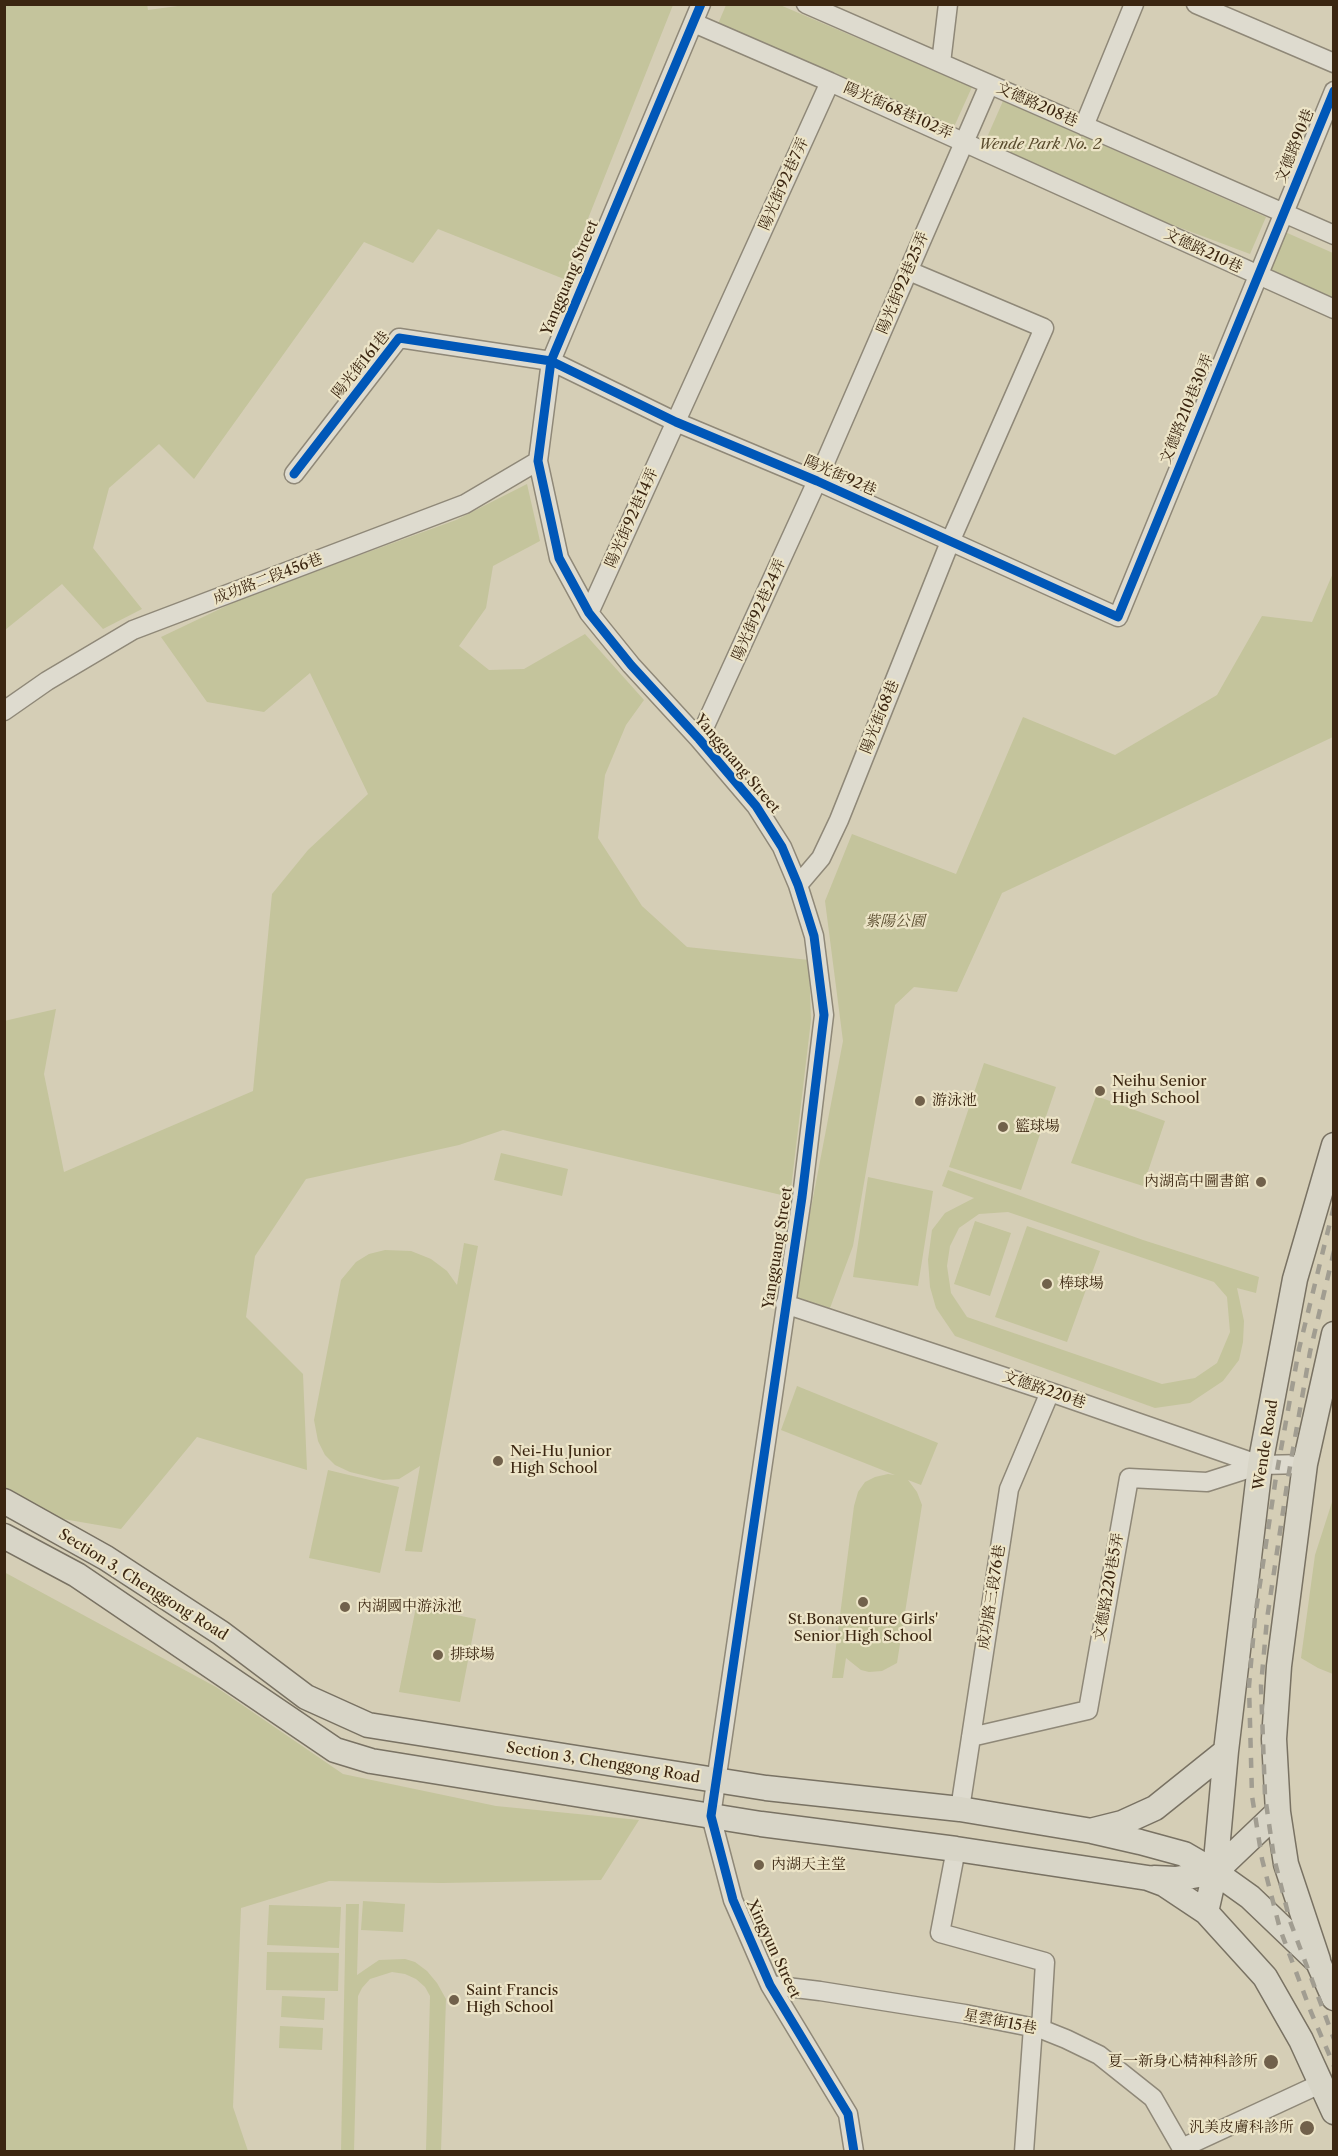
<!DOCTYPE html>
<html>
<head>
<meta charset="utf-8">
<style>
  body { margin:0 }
  #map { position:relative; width:1338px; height:2156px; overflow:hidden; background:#d5ceb6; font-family:"Libre Caslon Text",serif }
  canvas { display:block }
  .frame { position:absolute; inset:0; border:6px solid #3b2611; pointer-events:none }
</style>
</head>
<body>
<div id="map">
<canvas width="1338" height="2156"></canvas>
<div class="frame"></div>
</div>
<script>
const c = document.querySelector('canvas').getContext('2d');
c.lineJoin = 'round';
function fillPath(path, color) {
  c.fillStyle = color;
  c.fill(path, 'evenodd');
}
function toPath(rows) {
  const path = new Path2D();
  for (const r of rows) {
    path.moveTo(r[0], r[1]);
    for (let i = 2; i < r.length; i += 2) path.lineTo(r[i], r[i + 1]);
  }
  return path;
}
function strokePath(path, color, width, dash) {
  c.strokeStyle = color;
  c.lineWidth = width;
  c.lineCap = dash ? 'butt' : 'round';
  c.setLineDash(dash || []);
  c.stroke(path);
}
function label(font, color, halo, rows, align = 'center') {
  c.font = font + ' "Libre Caslon Text","Noto Serif TC",serif';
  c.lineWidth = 4.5;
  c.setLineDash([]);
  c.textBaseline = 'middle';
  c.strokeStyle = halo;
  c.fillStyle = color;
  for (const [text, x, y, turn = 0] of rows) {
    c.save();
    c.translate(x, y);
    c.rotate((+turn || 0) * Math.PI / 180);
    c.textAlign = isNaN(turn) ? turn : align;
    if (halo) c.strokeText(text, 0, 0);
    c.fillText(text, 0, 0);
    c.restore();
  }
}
fillPath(toPath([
  [147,4,148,10,193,4,673,5,564,279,438,229,413,263,364,242,194,479,159,444,109,488,93,548,142,609,103,629,62,584,5,630,5,5],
  [726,5,780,5,972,87,953,129,718,24],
  [1003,101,1266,217,1250,254,1125,207,1026,166,985,142],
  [1285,232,1333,253,1333,298,1269,269],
  [527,484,540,541,493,566,486,608,459,646,489,670,524,669,585,634,644,700,626,725,605,775,598,838,642,906,687,947,809,960,811,1020,790,1197,503,1130,459,1145,306,1179,255,1256,246,1317,303,1374,307,1470,197,1437,121,1529,40,1515,5,1494,4,1021,56,1009,44,1074,64,1172,253,1091,272,894,308,850,368,794,310,673,264,712,207,702,161,637,245,597,456,520],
  [1333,573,1333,737,1002,893,957,992,914,987,895,1005,853,1246,830,1308,794,1297,843,1041,825,901,852,834,956,874,1023,717,1115,755,1217,695,1262,616,1312,622],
  [984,1063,1056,1087,1021,1190,949,1167],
  [1096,1096,1165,1121,1143,1186,1071,1163],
  [501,1153,568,1169,562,1196,494,1180],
  [948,1170,1143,1240,1259,1277,1256,1293,1237,1288,1244,1321,1243,1342,1239,1360,1223,1381,1190,1403,1155,1408,955,1336,936,1308,930,1287,928,1260,932,1230,945,1213,974,1198,942,1186],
  [1008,1212,1214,1282,1227,1297,1230,1332,1217,1363,1195,1378,1162,1384,967,1317,951,1293,947,1266,950,1246,959,1228,979,1214],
  [868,1177,933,1191,918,1286,853,1277],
  [975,1221,1011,1233,990,1296,954,1284],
  [1027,1226,1100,1251,1067,1342,995,1317],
  [464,1243,478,1246,422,1552,405,1551,420,1466,399,1479,383,1480,350,1472,335,1465,325,1455,318,1441,314,1420,341,1280,356,1262,369,1254,385,1250,411,1251,431,1259,447,1271,457,1285],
  [797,1386,938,1443,921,1485,908,1480,917,1492,922,1505,897,1663,882,1671,869,1672,861,1670,846,1658,843,1678,832,1678,854,1506,858,1492,865,1482,875,1477,888,1474,895,1475,781,1430],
  [328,1470,399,1487,380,1573,309,1558],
  [1333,1499,1333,1674,1318,1668,1301,1658,1315,1555],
  [4,1572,216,1687,343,1774,496,1806,639,1820,601,1880,442,1883,329,1881,241,1908,233,2107,248,2151,5,2151],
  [416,1607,476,1619,460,1702,399,1692],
  [363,1901,405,1904,403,1932,361,1930],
  [346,1904,359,1904,357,1975,379,1960,405,1959,415,1962,427,1971,437,1983,446,1999,441,2151,426,2151,430,1996,425,1987,416,1979,405,1974,392,1972,370,1979,362,1988,358,1996,354,2151,341,2151],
  [269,1905,341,1907,339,1948,267,1945],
  [267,1952,339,1953,338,1991,266,1990],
  [282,1996,325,1998,324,2020,281,2017],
  [280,2026,323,2028,322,2050,279,2048]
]), '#c4c49c');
const minor = toPath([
  [701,4,551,361,538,461,559,558,589,613,631,665,699,739,756,806,782,847,798,885,814,936,824,1015,802,1197,711,1816,733,1900,770,1985,848,2114,854,2152],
  [806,4,1334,235],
  [1196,4,1334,63],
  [941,63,948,4],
  [830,82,1334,309],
  [1084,126,1134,4],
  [294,474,399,338,551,361,676,422,817,481,1118,617,1334,91],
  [589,613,830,82,694,23],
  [4,711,47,681,133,630,465,504,538,461],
  [699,739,817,481,989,85],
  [798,885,821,858,839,820,950,542,1044,328,909,271],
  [785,1304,1050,1392,1260,1465,1305,1464],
  [971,1737,1088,1710,1129,1478,1207,1482,1260,1465],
  [960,1809,1009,1489,1050,1392],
  [956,1849,940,1933,1045,1962,1041,2029],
  [770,1985,820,1991,965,2014,1041,2029,1066,2039,1099,2055,1153,2098,1184,2152],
  [1182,2148,1320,2084],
  [1024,2152,1033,2027]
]);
const major = toPath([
  [4,1501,106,1558,221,1633,306,1697,368,1725,766,1788,960,1809,1092,1831,1140,1842,1184,1854,1215,1872,1250,1897,1318,1962,1334,1998],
  [4,1536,77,1575,335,1750,371,1761,761,1824,956,1849,1148,1878,1164,1884,1206,1912,1265,1977,1301,2040,1334,2112],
  [1094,1830,1122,1823,1155,1808,1226,1751],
  [1154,1878,1176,1879,1215,1872,1278,1812],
  [1206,1912,1215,1872,1226,1751,1260,1465,1295,1279,1334,1145],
  [1318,1960,1286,1864,1278,1812,1274,1739,1279,1666,1305,1464,1334,1334]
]);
strokePath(minor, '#8f8878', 21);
strokePath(major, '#797263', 27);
strokePath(minor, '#dedbcf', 18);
strokePath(major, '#d8d5c7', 24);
strokePath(toPath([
  [1334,1206,1299,1349,1276,1477,1255,1617,1249,1686,1252,1796,1262,1859,1280,1929,1311,2012,1334,2066],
  [1334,1251,1310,1352,1288,1478,1267,1619,1261,1686,1265,1796,1274,1858,1290,1921,1334,2039]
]), '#a19d91', 4.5, [10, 10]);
strokePath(toPath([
  [701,4,551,361,538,461,559,558,589,613,631,665,699,739,756,806,782,847,798,885,814,936,824,1015,802,1197,711,1816,733,1900,770,1985,848,2114,854,2152],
  [294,474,399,338,551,361,676,422,817,481,1118,617,1334,91]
]), '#0057b8', 9);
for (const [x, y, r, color] of [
  [1100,1091,6,"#71614b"],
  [920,1101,6,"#71614b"],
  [1003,1127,6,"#71614b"],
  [1261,1182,6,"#71614b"],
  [1047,1284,6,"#71614b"],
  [498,1461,6,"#71614b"],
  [863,1602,6,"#71614b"],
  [345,1607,6,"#71614b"],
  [438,1655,6,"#71614b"],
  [759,1865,6,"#71614b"],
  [454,2000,6,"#71614b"],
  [1271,2062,8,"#71614b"],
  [1307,2128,8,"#71614b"]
]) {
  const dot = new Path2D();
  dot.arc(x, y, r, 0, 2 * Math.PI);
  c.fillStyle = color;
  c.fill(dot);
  strokePath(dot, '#ece4c7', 2);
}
label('15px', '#3b2611', '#ece4c7', [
  ["文德路208巷",1037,105,24],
  ["陽光街68巷102弄",898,111,24],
  ["文德路90巷",1295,146,-68],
  ["陽光街92巷7弄",784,184,-66],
  ["文德路210巷",1203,251,25],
  ["Yangguang Street",570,278,-67],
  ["陽光街92巷25弄",903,283,-67],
  ["陽光街161巷",361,365,-51],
  ["文德路210巷30弄",1187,409,-68],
  ["陽光街92巷",840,476,24],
  ["陽光街92巷14弄",632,518,-66],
  ["成功路二段456巷",268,579,-21],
  ["陽光街92巷24弄",759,610,-66],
  ["陽光街68巷",880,717,-68],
  ["Yangguang Street",737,764,50],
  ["Yangguang Street",778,1248,-81],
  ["文德路220巷",1044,1390,19],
  ["Wende Road",1266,1445,-81],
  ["Section 3, Chenggong Road",143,1585,32],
  ["文德路220巷5弄",1109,1587,-80],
  ["成功路三段76巷",992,1597,-81],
  ["Section 3, Chenggong Road",603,1763,9],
  ["Xingyun Street",773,1949,65],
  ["星雲街15巷",1000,2022,11]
]);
label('italic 15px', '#5a4c2e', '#ece4c7', [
  ["Wende Park No. 2",1040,145],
  ["紫陽公園",895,922]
]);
label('15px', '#3b2611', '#ece4c7', [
  ["Neihu Senior",1112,1082],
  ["High School",1112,1099],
  ["游泳池",932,1101],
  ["籃球場",1015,1127],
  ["內湖高中圖書館",1249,1182,"right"],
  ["棒球場",1059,1284],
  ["Nei-Hu Junior",510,1452],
  ["High School",510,1469],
  ["內湖國中游泳池",357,1607],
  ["St.Bonaventure Girls'",863,1620,"center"],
  ["Senior High School",863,1637,"center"],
  ["排球場",450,1655],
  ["內湖天主堂",771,1865],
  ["Saint Francis",466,1991],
  ["High School",466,2008],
  ["夏一新身心精神科診所",1258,2062,"right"],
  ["汎美皮膚科診所",1294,2128,"right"]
], 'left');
</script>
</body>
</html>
